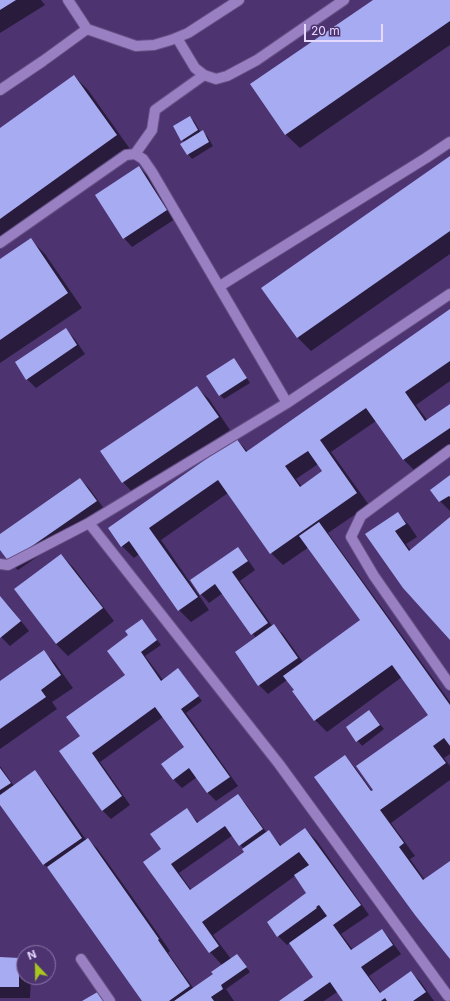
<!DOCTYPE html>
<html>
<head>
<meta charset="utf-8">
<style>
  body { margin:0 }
  #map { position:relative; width:450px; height:1001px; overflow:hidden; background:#4d3470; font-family:Inter,sans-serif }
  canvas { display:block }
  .north { position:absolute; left:16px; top:945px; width:40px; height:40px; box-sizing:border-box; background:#4d3470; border:1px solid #8a76a9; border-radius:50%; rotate:338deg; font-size:11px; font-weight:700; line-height:16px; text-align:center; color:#e6d9fe }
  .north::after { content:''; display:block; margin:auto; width:14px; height:18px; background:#a8c71e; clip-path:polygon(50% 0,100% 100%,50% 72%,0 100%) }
  .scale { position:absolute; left:304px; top:24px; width:79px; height:18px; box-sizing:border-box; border:2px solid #e6d9fe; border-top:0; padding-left:5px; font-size:12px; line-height:14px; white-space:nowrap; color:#e6d9fe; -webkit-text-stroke:3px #4d3470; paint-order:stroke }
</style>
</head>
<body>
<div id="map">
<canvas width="450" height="1001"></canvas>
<div class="north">N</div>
<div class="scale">20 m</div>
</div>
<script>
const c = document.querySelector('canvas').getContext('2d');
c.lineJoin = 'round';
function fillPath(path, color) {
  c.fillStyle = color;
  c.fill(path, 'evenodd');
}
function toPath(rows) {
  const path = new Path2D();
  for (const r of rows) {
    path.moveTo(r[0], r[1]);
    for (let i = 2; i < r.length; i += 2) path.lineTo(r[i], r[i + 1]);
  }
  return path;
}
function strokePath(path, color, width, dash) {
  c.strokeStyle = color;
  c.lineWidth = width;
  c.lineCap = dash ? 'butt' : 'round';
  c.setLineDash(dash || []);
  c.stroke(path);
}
fillPath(toPath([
  [0,0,41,0,45,5,0,33],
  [374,0,450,0,450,45,300,148,285,134],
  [74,76,88,90,130,149,0,243,0,129],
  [190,117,194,121,201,133,203,132,207,136,213,146,192,159,188,154,185,142,182,140],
  [450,158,450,254,311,351,297,337],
  [139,167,148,176,175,219,132,247,124,238],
  [31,240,45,254,82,308,0,363,0,260],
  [450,310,450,381,416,405,428,421,450,405,450,448,416,472,404,460,376,421,331,452,369,505,328,533,450,702,450,754,444,758,450,766,450,780,391,823,415,856,410,859,425,880,450,862,450,957,345,756,353,765,372,791,430,715,402,677,327,732,315,720,287,680,268,694,259,685,256,638,223,593,209,603,201,594,238,548,246,557,255,570,240,581,273,627,274,626,283,634,303,662,362,621,309,547,283,565,271,553,228,493,161,540,209,610,191,622,179,610,139,554,134,558,122,546,236,439,248,452],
  [318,464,324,472,302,487,296,479],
  [65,329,74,338,85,354,36,388,27,379],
  [234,360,238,364,250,383,224,399,220,395],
  [197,388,209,399,230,430,134,494,123,482],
  [450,475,450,511,440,501,432,490],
  [80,479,89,488,105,510,18,570,9,562,0,548,0,535],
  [397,513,409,525,417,537,406,544,411,551,450,519,450,639,366,534],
  [61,555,73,567,114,621,68,656,56,644,15,590],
  [0,597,9,606,29,631,10,646,0,636],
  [142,620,161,645,145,656,163,680,178,670,202,701,186,713,238,786,216,801,208,793,197,777,182,788,173,779,186,748,163,717,100,762,130,805,111,819,102,810,81,737,126,675,128,637],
  [43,651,55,663,73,688,52,702,57,709,0,749,0,682],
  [369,711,384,729,362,746,347,727],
  [0,766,14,786,34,772,46,784,87,841,88,840,97,848,128,891,170,951,168,953,194,989,213,975,222,965,210,952,162,850,186,809,199,823,237,795,246,804,267,833,268,831,282,846,305,829,317,841,369,915,341,934,353,950,382,930,390,939,401,954,369,976,382,994,411,973,420,981,434,1001,344,1001,337,992,324,1001,280,1001,314,978,290,943,287,945,278,936,308,894,295,876,213,935,231,959,237,955,250,972,226,989,234,1001,143,1001,52,873,44,864,1,804,0,805],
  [233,835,246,852,192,891,179,873],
  [0,958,19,959,24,964,24,977,31,977,30,998,0,998]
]), '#0007');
fillPath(toPath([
  [0,0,16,0,0,10],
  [373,0,450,0,450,21,285,135,250,84],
  [74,75,117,135,0,219,0,128],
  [190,116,198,130,181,141,173,126],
  [203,130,209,142,187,155,180,144],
  [450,156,450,231,297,338,261,288],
  [139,166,167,210,123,239,95,195],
  [31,238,68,293,0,340,0,259],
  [450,309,450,361,405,392,425,421,450,404,450,428,403,460,366,408,320,440,357,493,270,554,218,480,149,528,198,597,178,611,129,541,121,547,108,528,236,438,246,452],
  [308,451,322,471,300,487,285,466],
  [66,328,77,345,26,380,15,362],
  [234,358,247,378,219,396,206,376],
  [197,386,219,417,122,483,100,451],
  [450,475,450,497,449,496,439,502,430,490],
  [80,478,97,501,9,562,0,550,0,534],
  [398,512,406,524,395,531,409,551,450,517,450,640,403,588,365,534],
  [319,522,450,705,450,746,444,738,433,746,446,763,380,810,404,843,399,847,423,880,450,861,450,959,415,915,314,777,345,755,371,791,373,790,356,766,428,715,392,665,314,721,292,691,294,690,283,676,360,620,299,536],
  [238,547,248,561,232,572,268,623,251,635,215,584,200,595,190,580],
  [61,554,103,608,56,644,14,589],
  [0,596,21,621,0,638],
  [142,619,157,640,141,652,161,681,178,668,199,696,181,709,230,777,207,793,189,768,173,780,161,764,184,747,155,707,92,753,122,796,102,811,59,751,80,736,66,717,125,675,107,651,128,635,125,631],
  [274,624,298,658,258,686,235,652],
  [44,650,61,675,41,690,46,697,0,729,0,681],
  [369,710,380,725,356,742,346,727],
  [0,768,11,783,0,790],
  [35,770,82,838,43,865,0,805,0,795],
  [238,794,263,829,239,846,225,826,171,864,190,890,244,852,242,849,269,830,280,846,305,828,361,905,333,925,351,950,382,929,393,945,361,967,380,993,411,971,426,992,413,1001,387,1001,385,998,381,1001,343,1001,330,982,303,1001,279,1001,313,977,289,943,327,916,319,905,316,907,317,908,277,937,267,922,306,893,294,875,309,865,299,852,202,922,219,946,209,953,143,862,161,849,150,834,187,808,197,823],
  [88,838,159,939,158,940,190,986,169,1001,142,1001,47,867],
  [237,954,247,967,221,985,223,989,211,997,214,1001,174,1001,213,974,211,972],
  [0,957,19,958,19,987,0,987],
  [101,990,108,1001,82,1001]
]), '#a7abf2');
const lane = toPath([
  [68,0,87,29],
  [177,38,195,68,204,75,216,79,227,76,257,60,344,0],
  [0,90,43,61,87,29,136,46,154,45,171,40,188,33,239,0],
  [135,154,152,130,155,110,204,75],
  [0,243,126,155,135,154,143,159,152,172,287,403,89,523,279,764,448,996],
  [220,286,426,158,450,142],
  [287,403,450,294],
  [450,450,361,516,351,537,374,576,450,685],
  [0,564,8,565,89,523],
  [81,959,110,1001]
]);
strokePath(lane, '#654f83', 12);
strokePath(lane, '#9980c3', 10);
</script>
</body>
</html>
